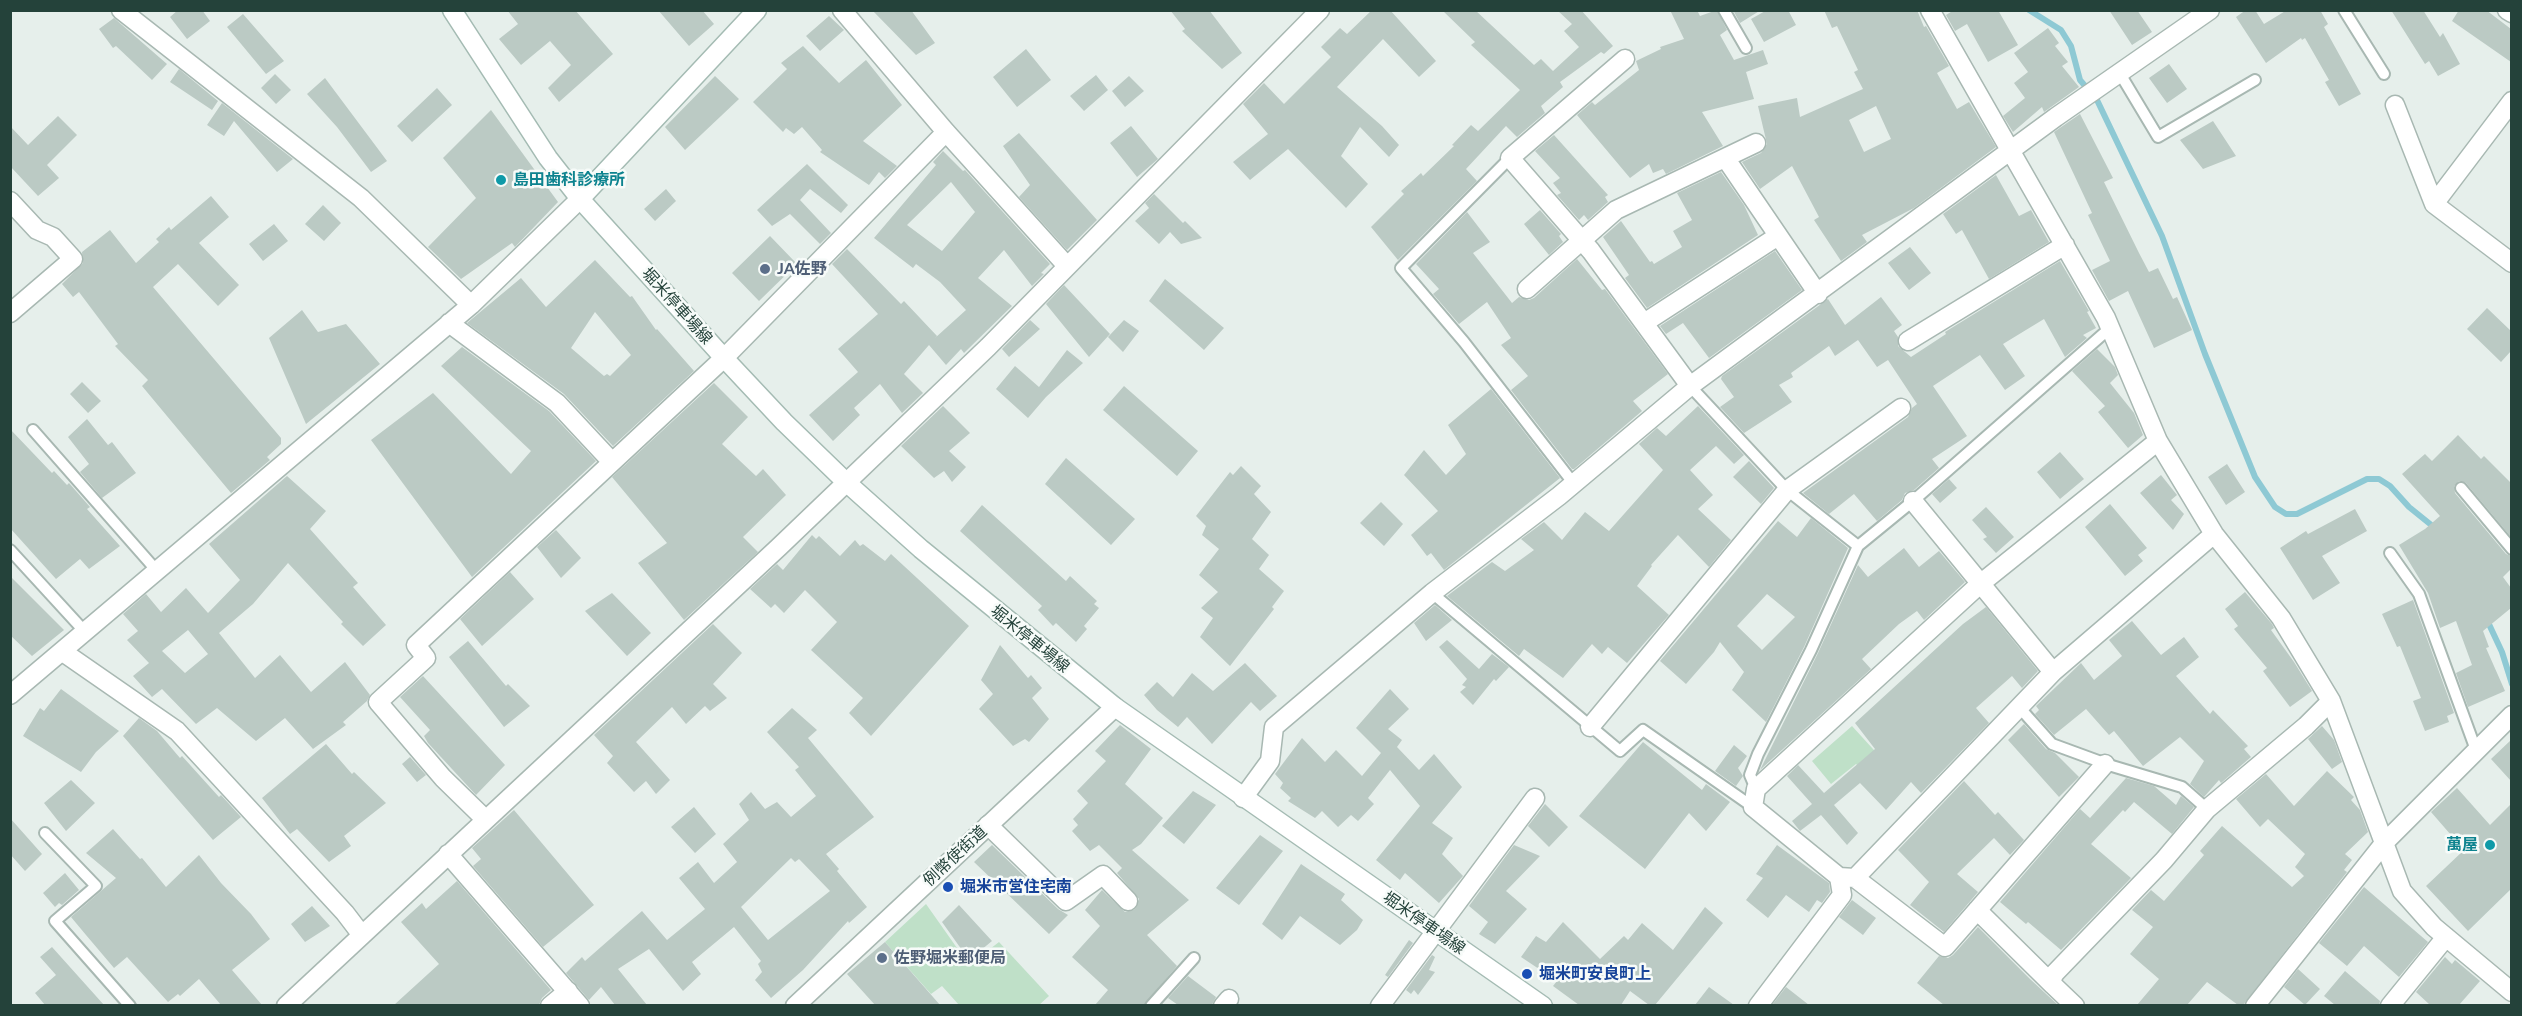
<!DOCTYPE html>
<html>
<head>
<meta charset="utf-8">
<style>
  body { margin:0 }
  #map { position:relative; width:2522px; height:1016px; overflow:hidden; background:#e6efeb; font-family:Lato,sans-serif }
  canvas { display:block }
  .frame { position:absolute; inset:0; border:12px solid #24423a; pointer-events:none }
</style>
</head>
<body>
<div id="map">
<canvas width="2522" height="1016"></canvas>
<div class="frame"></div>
</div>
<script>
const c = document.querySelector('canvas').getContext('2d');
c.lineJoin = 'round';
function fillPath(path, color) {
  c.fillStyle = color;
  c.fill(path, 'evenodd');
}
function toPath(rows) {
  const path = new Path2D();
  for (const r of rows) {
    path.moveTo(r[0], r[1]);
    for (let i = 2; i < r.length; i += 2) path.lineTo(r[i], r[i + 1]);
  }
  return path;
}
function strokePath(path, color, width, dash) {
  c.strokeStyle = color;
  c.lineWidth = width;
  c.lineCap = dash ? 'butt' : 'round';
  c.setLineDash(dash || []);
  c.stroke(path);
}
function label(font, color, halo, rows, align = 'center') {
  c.font = font + ' Lato,"Noto Sans JP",sans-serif';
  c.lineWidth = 5;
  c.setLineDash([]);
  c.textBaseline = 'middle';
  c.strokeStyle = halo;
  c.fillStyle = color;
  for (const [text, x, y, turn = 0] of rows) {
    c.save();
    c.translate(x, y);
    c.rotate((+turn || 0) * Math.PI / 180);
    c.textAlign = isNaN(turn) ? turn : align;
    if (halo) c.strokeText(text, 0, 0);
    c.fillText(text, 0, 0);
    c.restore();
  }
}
fillPath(toPath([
  [1852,726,1883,760,1868,775,1856,764,1831,784,1812,761],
  [926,904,969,965,999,942,1049,996,1039,1005,959,1005,942,986,931,994,885,942]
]), '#bfe0c8');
strokePath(toPath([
  [2029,10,2061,30,2071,46,2080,80,2097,100,2162,236,2205,354,2255,477,2275,507,2286,514,2297,514,2367,479,2379,479,2390,486,2409,507,2435,528],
  [2487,620,2502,652,2512,684]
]), '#8ec9d4', 6);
fillPath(toPath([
  [178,10,202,10,210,21,187,39,170,17],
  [507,10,575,10,613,54,559,102,548,88,571,65,550,41,521,65,499,39,518,24],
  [658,10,702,10,714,24,689,46],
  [872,10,911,10,935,43,916,55],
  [1170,10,1209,10,1242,53,1222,69,1182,31,1185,29],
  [1372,10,1390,10,1436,61,1419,77,1383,39,1337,87,1382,126,1399,145,1389,157,1360,127,1341,156,1368,184,1346,208,1288,149,1250,180,1233,162,1268,134,1243,104,1264,83,1284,104,1331,57,1321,47,1340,28,1347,34],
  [1442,10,1475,10,1534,65,1541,59,1553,71,1579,47,1564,31,1572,24,1557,10,1581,10,1613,46,1604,54,1601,52,1560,82,1563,87,1541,106,1545,113,1517,137,1506,126,1466,169,1477,181,1398,260,1371,227,1404,194,1401,191,1421,173,1423,176,1454,146,1452,145,1471,125,1478,131,1520,90,1471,45,1475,42],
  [1670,10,1697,10,1700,16,1717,10,1727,30,1720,35,1734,60,1763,50,1768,64,1746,72,1754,99,1702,112,1723,146,1666,174,1663,169,1653,173,1649,164,1630,178,1577,115,1592,102,1595,105,1639,70,1636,61,1661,49,1660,47,1684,39],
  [1733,10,1761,10,1740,23],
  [1767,10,1788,10,1796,25,1764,42,1751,19],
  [1824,10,1917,10,1924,27,1926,26,1949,66,1937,73,1957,109,1969,102,1996,147,1914,208,1862,235,1867,242,1841,261,1814,220,1819,217,1792,166,1760,189,1742,162,1761,153,1767,144,1758,106,1797,98,1800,117,1863,89,1854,72,1858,70,1837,26,1832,28],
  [1876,106,1891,139,1864,152,1849,120],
  [1954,10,1998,10,2018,45,1988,62,1967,24,1955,31,1946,15],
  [2109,10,2137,10,2152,32,2132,45],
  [2246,10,2255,10,2264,24,2287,10,2320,10,2328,24,2324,27,2361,94,2339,106,2325,82,2329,80,2305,38,2302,40,2301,38,2266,63,2236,17],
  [2391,10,2423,10,2440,37,2443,33,2460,64,2438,76,2429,61,2425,64],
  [2459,10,2486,10,2511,29,2511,62,2452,21],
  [243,14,284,61,266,74,227,27],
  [829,16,844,30,820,51,806,36],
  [114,18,167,64,152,80,116,46,113,48,99,29],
  [2048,28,2059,43,2055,46,2068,62,2062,66,2079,87,2044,112,2042,107,2013,132,2003,116,2025,98,2014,83,2028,72,2014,53],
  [803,46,839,83,866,60,902,105,863,141,897,166,885,178,879,172,869,185,820,152,822,150,802,127,794,134,786,128,783,132,753,102,787,69,781,63],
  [1026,49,1051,80,1017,107,993,77],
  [2169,64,2187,89,2167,103,2149,78],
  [179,69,218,101,212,110,170,82],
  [275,74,291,90,276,104,261,88],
  [1096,75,1108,90,1084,111,1070,96],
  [715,76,739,99,685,150,665,127],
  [1129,76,1144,91,1125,107,1112,91],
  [325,78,387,161,371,172,337,127,307,94],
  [437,88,452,105,412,142,397,126],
  [222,103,293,159,277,172,234,121,224,136,207,125],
  [491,110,558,202,515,247,512,243,461,279,428,247,476,198,443,158],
  [2080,114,2113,178,2104,182,2139,253,2149,272,2158,268,2173,299,2177,297,2192,330,2154,348,2128,291,2109,301,2092,270,2110,261,2088,215,2092,213,2054,132],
  [58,116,77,135,47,165,59,178,38,196,10,166,10,126,28,145],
  [2213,121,2236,156,2203,169,2180,140],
  [1131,126,1158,159,1137,177,1110,143],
  [1019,133,1097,220,1067,250,1019,197,1030,185,1003,146],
  [1554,135,1608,195,1605,197,1608,202,1588,220,1584,215,1579,220,1557,195,1561,193,1553,183,1560,178,1535,151],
  [943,151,963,171,965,170,1050,264,1041,273,1044,274,1032,286,1004,250,978,278,1012,306,964,353,961,349,946,365,929,345,904,374,923,393,902,413,880,384,854,408,860,415,833,441,809,415,858,372,838,349,878,314,832,264,847,249,901,304,904,301,937,336,935,338,966,310,940,282,916,264,913,268,874,238,936,165,933,162],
  [951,182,975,212,942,251,907,225],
  [807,164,848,205,841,213,810,189,800,200,831,233,820,244,790,214,772,226,757,210],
  [1721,172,1744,205,1758,235,1647,308,1625,278,1629,275,1603,237,1621,221,1650,262,1652,261,1654,264,1682,247,1673,231,1692,220,1677,193],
  [1996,175,2019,216,2031,210,2049,242,1989,279,1962,230,1956,234,1943,214],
  [666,189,676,201,655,221,644,209],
  [1154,194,1183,223,1185,221,1202,238,1181,244,1170,232,1159,244,1135,221,1149,208,1145,203],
  [211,196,229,217,199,243,239,285,218,306,178,264,153,287,281,438,281,444,267,457,270,460,231,493,142,386,148,380,115,346,118,344,79,292,73,297,62,284,83,263,82,252,110,230,136,263,159,242,156,239,169,227,171,230],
  [323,205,341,223,324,241,305,224],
  [1540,210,1561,234,1559,236,1563,242,1549,255,1524,224],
  [1467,212,1490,242,1473,253,1512,303,1519,297,1529,300,1534,298,1577,259,1602,290,1605,289,1668,374,1633,401,1642,411,1574,469,1572,469,1511,390,1528,376,1501,345,1511,338,1487,302,1459,324,1433,294,1439,289,1416,264],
  [274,224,288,241,263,261,249,244],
  [770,236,797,264,759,301,732,273],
  [1910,247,1931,273,1909,290,1888,263],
  [1775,251,1802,290,1709,358,1683,323,1666,334,1660,326],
  [595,260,630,297,632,296,656,330,657,329,694,371,613,446,564,394,467,323,521,278,546,307],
  [595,312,631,355,610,376,607,374,604,376,571,348],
  [2060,261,2089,311,2087,312,2096,328,2083,335,2087,338,2065,357,2044,319,2003,344,2025,376,2005,390,1980,355,1933,386,1967,436,1932,459,1939,468,1914,490,1905,493,1902,500,1877,521,1854,494,1829,514,1803,493,1908,417,1912,408,1917,404,1888,360,1877,367,1858,340,1835,356,1829,346,1791,373,1793,377,1779,385,1792,402,1744,433,1720,407,1734,397,1721,379,1722,376,1828,299,1845,325,1881,297,1902,325,1894,331,1898,337,1898,346,1911,357,1946,334,1945,332],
  [1165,279,1224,328,1204,350,1149,301],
  [1064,285,1110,334,1089,357,1046,304],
  [2487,308,2511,331,2511,351,2501,362,2467,329],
  [302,310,318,332,346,324,380,364,306,424,269,338],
  [1030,320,1040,329,1009,357,1002,349],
  [1124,320,1139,331,1123,352,1108,337],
  [462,347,549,411,596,461,472,577,371,440,433,393,511,474,531,451,441,366],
  [2097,349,2115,367,2118,375,2110,383,2134,413,2143,435,2128,448,2098,412,2105,406,2072,371],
  [1067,350,1083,363,1046,397,1028,418,996,389,1015,366,1039,387],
  [82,382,101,401,88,413,70,394],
  [714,383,748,417,722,444,756,476,763,469,786,495,743,537,758,552,684,620,638,563,667,543,612,477],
  [1124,386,1198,451,1177,476,1103,410],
  [1491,389,1560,478,1444,570,1431,553,1427,556,1411,535,1438,511,1404,475,1424,450,1446,475,1466,454,1448,425],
  [943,406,970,433,949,451,966,467,952,482,944,471,934,478,901,446],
  [1698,406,1744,455,1734,464,1716,446,1690,470,1713,495,1698,509,1731,540,1709,567,1678,535,1651,565,1652,566,1637,586,1669,615,1627,663,1608,647,1602,654,1592,644,1563,678,1524,649,1519,656,1447,596,1492,562,1505,571,1534,550,1521,539,1544,522,1562,540,1585,512,1609,531,1663,470,1639,444,1657,428,1666,436],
  [87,419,108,445,112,442,136,473,102,498,80,472,89,464,68,437],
  [10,429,52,473,54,471,67,485,69,483,90,507,87,509,120,546,89,569,80,559,56,579,10,528],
  [2458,435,2481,459,2484,456,2511,483,2511,537,2466,483,2459,481,2454,486,2455,493,2506,554,2511,556,2511,569,2503,577,2511,588,2511,608,2483,631,2489,647,2486,648,2505,691,2468,707,2456,673,2472,665,2456,621,2440,628,2428,593,2399,545,2425,529,2440,516,2402,474,2425,454,2432,461],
  [2060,452,2084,479,2060,499,2037,472],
  [1066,458,1135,519,1111,545,1045,484],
  [1749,461,1774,488,1761,504,1733,477],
  [2227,464,2245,492,2226,505,2208,477],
  [1241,466,1261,486,1254,494,1271,512,1252,539,1269,555,1259,569,1284,591,1272,607,1274,609,1230,666,1200,637,1213,618,1201,608,1218,592,1199,575,1219,549,1202,535,1206,526,1196,516,1230,472,1233,475],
  [2161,475,2177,495,2171,500,2184,514,2173,530,2140,493],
  [287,476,326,511,310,529,358,583,353,587,386,625,363,646,341,624,343,622,288,563,253,604,219,633,255,678,280,655,311,692,345,662,370,695,367,701,343,722,346,725,313,749,285,718,256,741,217,708,196,724,162,689,152,697,133,676,149,663,127,640,138,631,123,614,146,594,161,612,186,588,208,613,240,580,209,544],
  [188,630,208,654,185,673,162,651],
  [1949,479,1957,488,1940,503,1932,494],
  [1381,502,1403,524,1384,546,1360,523],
  [2110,504,2147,548,2138,555,2143,561,2125,576,2085,527],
  [982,505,1066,581,1070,576,1097,601,1094,604,1099,608,1084,626,1087,629,1076,642,1056,623,1053,626,1038,610,1042,606,960,531],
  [1986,507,2014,537,1996,553,1983,539,1987,537,1972,520],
  [2355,509,2367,531,2322,556,2340,583,2313,600,2280,548,2306,531,2308,534],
  [1811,518,1848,548,1804,647,1766,722,1732,690,1744,672,1720,642,1714,652,1686,684,1660,661,1778,521,1797,537],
  [1767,594,1795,617,1762,650,1737,626],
  [556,530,581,558,561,578,537,547],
  [812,535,816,539,819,536,840,556,855,540,860,546,863,544,885,561,891,554,969,626,871,736,849,713,863,698,811,650,837,622,805,590,784,613,775,604,771,608,750,589,777,564,783,570],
  [1904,548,1919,567,1939,551,1965,582,1924,620,1917,611,1899,624,1862,659,1871,669,1760,770,1818,653,1858,565,1868,577],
  [510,572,534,599,482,646,460,619],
  [10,576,64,630,32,656,10,635],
  [2245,592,2272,624,2274,628,2271,630,2294,662,2312,691,2290,707,2263,671,2267,668,2234,629,2238,626,2225,609],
  [612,593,651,633,627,656,585,611],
  [2413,600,2454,713,2447,716,2449,722,2425,731,2413,701,2421,698,2400,646,2397,647,2382,614],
  [1435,605,1452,620,1426,641,1414,623],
  [1986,607,2038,671,2022,688,2012,676,1976,708,1989,723,1921,793,1911,782,1886,810,1860,783,1834,805,1858,833,1847,845,1821,815,1800,831,1792,821,1812,804,1787,776,1798,765,1824,793,1875,749,1855,723,1963,624],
  [2132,621,2161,655,2184,637,2199,657,2176,676,2210,714,2213,710,2248,746,2244,749,2251,757,2221,783,2219,780,2204,797,2190,784,2204,761,2180,737,2143,766,2114,731,2109,735,2086,709,2054,735,2035,714,2039,710,2036,706,2081,663,2094,680,2122,656,2109,640],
  [713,624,742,653,713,684,727,698,710,711,705,706,686,724,672,707,636,742,670,780,656,794,646,781,634,792,607,763,613,756,594,735],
  [1447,640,1479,669,1492,654,1509,667,1496,681,1494,679,1473,705,1460,692,1466,687,1462,685,1467,679,1439,647],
  [468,641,506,686,508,684,530,706,504,727,449,657],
  [1000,645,1028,678,1031,675,1042,688,1032,698,1049,719,1029,742,1025,739,1013,746,979,709,993,694,981,680],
  [1245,663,1277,696,1260,711,1251,702,1212,744,1187,717,1178,727,1157,710,1144,695,1157,682,1173,697,1192,673,1213,691],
  [423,676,505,765,476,795,428,743,424,736,430,730,400,697],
  [61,689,119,731,96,752,81,772,23,736,40,708,44,711],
  [1390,689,1409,709,1388,729,1402,740,1397,747,1419,770,1434,754,1462,787,1432,823,1453,838,1442,854,1463,876,1439,903,1405,873,1400,880,1376,860,1420,806,1390,770,1368,798,1374,804,1358,821,1351,815,1338,827,1322,811,1315,818,1288,801,1291,798,1280,788,1283,783,1275,774,1302,738,1325,762,1336,750,1362,776,1381,753,1356,728],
  [792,708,817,730,808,738,874,817,826,854,839,869,837,871,867,907,849,923,848,921,803,970,771,998,755,980,762,972,758,964,761,961,734,927,692,962,701,974,683,991,649,949,618,969,647,1005,615,1005,601,987,589,1000,566,973,582,957,585,961,642,911,667,940,705,909,679,878,698,862,714,883,737,862,723,844,749,820,739,804,751,792,765,809,777,802,791,817,816,796,795,770,799,767,767,732],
  [791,858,795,862,799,859,830,891,768,940,741,907],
  [139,718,157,731,180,758,182,756,219,797,221,795,241,817,213,840,123,736],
  [2024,724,2046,749,2055,753,2079,777,2059,797,2008,740],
  [1120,725,1151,749,1125,784,1163,818,1141,844,1132,850,1189,900,1147,935,1177,966,1144,1005,1095,1005,1108,990,1072,957,1100,926,1085,910,1102,890,1125,912,1135,909,1139,899,1117,873,1122,868,1099,845,1090,851,1072,831,1078,825,1073,819,1088,803,1077,791,1106,761,1095,751],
  [2322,726,2334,740,2342,762,2332,769,2308,739],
  [2511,740,2511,781,2491,759],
  [1643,742,1702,790,1706,784,1730,802,1706,831,1689,813,1645,869,1579,816],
  [326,744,352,774,354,772,386,803,344,836,351,846,329,862,297,829,290,834,262,798],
  [1734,745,1747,756,1738,768,1743,776,1736,786,1715,771],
  [410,757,426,775,417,782,402,764],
  [2327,771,2354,797,2351,800,2360,810,2368,832,2345,854,2352,860,2344,870,2347,872,2243,1005,2238,1005,2207,982,2187,1005,2137,1005,2159,979,2130,954,2153,927,2132,910,2151,890,2164,901,2204,855,2200,851,2222,826,2292,887,2304,876,2295,867,2305,854,2268,819,2260,827,2236,799,2266,774,2294,806],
  [2126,778,2154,786,2176,805,2181,796,2194,807,2172,834,2134,802,2125,812,2123,810,2091,844,2131,878,2061,950,2028,922,2026,924,2000,902,2080,809,2090,818],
  [71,780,95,803,66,831,44,803],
  [1964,781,1995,815,1998,812,2024,840,2010,855,1994,838,1957,874,1978,892,1944,932,1910,905,1929,882,1898,850],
  [2457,788,2490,825,2511,804,2511,889,2468,931,2426,886,2464,850,2431,812],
  [1193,791,1216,805,1184,844,1162,826],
  [1545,804,1568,827,1549,847,1528,826],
  [694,807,716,834,695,853,671,827],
  [514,810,594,905,543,947,473,866,481,859,472,848],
  [10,818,42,854,25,871,10,854],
  [113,829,140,859,142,858,166,887,199,855,221,883,251,914,270,939,232,970,262,1005,221,1005,199,979,180,996,178,994,168,1002,127,957,114,968,86,935,71,917,116,878,86,853],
  [1260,835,1283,851,1239,905,1216,888],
  [992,845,1058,909,1068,915,1049,934,974,862],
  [1514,845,1540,856,1506,891,1527,909,1495,944,1479,934,1488,922,1469,906],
  [1777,845,1829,883,1830,892,1822,903,1817,900,1809,912,1786,895,1768,918,1746,900,1763,878,1756,874],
  [1301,864,1345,894,1341,900,1363,920,1357,930,1340,945,1300,916,1282,940,1262,924],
  [65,873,79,890,62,905,59,903,55,907,43,893],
  [457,881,551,990,542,998,539,1005,394,1005,439,964,401,922,422,903,426,909],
  [2364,887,2428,942,2399,977,2364,946,2347,966,2319,943],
  [1852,900,1876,918,1863,935,1839,917],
  [959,905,992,941,969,960,942,922],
  [312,906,330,926,305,942,291,924],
  [1705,907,1723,923,1655,1005,1649,1005,1630,991,1621,1005,1579,1005,1553,986,1557,981,1521,957,1536,936,1546,942,1563,922,1600,959,1624,936,1628,940,1642,923,1673,950],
  [1978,927,2030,979,2058,1005,1944,1005,1917,983,1939,956,1948,958,1953,955],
  [1409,940,1413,943,1388,977,1385,975],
  [885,942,940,1005,875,1005,847,974],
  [52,947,104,1005,45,1005,35,993,56,975,40,957],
  [1432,955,1435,957,1429,970,1435,972,1418,995,1414,990,1411,994,1406,990],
  [2445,957,2452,964,2455,960,2480,981,2459,1005,2430,1005,2416,992],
  [2298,969,2320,989,2305,1005,2284,987],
  [2345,971,2380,1001,2379,1005,2335,1005,2324,996],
  [1188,976,1216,997,1212,1005,1178,1005,1168,998],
  [1709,987,1734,1005,1695,1005],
  [1786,987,1809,1005,1772,1005]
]), '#bbcac4');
const service = toPath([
  [1724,10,1746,48],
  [2344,10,2384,74],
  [2119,72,2158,137,2255,80],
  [1510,158,1401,268,1464,342,1574,484],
  [1690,386,1787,490,1858,546],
  [33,430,157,571],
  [2461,488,2512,549],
  [10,550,86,633],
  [2390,553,2419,594,2476,750],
  [1432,593,1620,751,1643,730,1753,807],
  [2019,707,2052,744,2112,766,2182,787,2207,809],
  [1756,789,1750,775,1758,754,1811,650,1858,546,1913,501,2110,328],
  [45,833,96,886,55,921,130,1006],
  [1151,1006,1194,958]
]);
const minor = toPath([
  [121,10,361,198,471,305],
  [842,10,946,132,1067,266],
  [1930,10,2106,318,2158,441,2214,534,2281,618,2331,701,2402,891,2434,927,2512,992],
  [2507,10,2512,13],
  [1625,59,1510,158,1591,251,1690,386],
  [2512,101,2434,204,2512,263],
  [2395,105,2434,204],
  [1726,159,1818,294],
  [10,201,37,230,53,237,73,259,10,313],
  [1527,289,1616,210,1756,143],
  [449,323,557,403,612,462],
  [1644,323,1778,236],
  [1908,341,2065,245],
  [2158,441,1980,584,1756,789,1753,807,1839,877,1855,878,2053,672,2214,534],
  [1913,501,2053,672],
  [63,652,177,731,345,913,361,934],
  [10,695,471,305,580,199],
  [1590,727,1787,490,1901,408],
  [1243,798,1270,761,1274,727,1432,593,1559,496,1690,386,2056,117,2210,10],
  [485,819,443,778,378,702,426,658,416,645,724,358,946,132],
  [988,825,1066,901,1103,875,1128,901],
  [448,854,580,1006],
  [1855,878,1945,947,2105,764],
  [1977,910,2053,985],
  [286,1006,779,547,988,347,1320,10],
  [550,1006,568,991],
  [1223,1006,1229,999],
  [1380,1006,1535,798],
  [1758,1006,1842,895,1839,877],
  [2075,1006,2053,985,2052,978,2055,973,2164,860,2207,809,2306,726,2331,701],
  [2255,1006,2385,842,2512,715],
  [2390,1006,2446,937]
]);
const tertiary = toPath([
  [795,1006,1115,707]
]);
const secondary = toPath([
  [452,10,548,158,580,199,724,358,784,422,846,482,921,549,1115,707,1543,1006],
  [580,199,757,10]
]);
strokePath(service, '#a8b8b2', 14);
strokePath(minor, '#a8b8b2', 21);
strokePath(tertiary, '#a8b8b2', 21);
strokePath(secondary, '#a4bbb3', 21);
strokePath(service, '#fff', 10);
strokePath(minor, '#fff', 18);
strokePath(tertiary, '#fff', 18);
strokePath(secondary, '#fff', 18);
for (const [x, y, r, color] of [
  [501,180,6,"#0f9aa8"],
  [765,269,6,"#5c6f8a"],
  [2490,845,6,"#0f9aa8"],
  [948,887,6,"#1a4fb4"],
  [882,958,6,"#5c6f8a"],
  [1527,974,6,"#1a4fb4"]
]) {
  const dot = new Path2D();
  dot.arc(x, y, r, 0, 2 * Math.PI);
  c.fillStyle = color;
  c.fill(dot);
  strokePath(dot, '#f7fbf9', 2);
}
label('bold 16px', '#0d838f', '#f7fbf9', [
  ["島田歯科診療所",513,180],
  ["萬屋",2478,845,"right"]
], 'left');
label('bold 16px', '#4e5e75', '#f7fbf9', [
  ["JA佐野",777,269],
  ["佐野堀米郵便局",894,958]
], 'left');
label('16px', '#24423a', '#f7fbf9', [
  ["堀米停車場線",677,306,48],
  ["堀米停車場線",1030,639,39],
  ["例幣使街道",955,856,-43],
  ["堀米停車場線",1424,923,35]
]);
label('bold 16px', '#164399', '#f7fbf9', [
  ["堀米市営住宅南",960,887],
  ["堀米町安良町上",1539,974]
], 'left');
</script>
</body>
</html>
